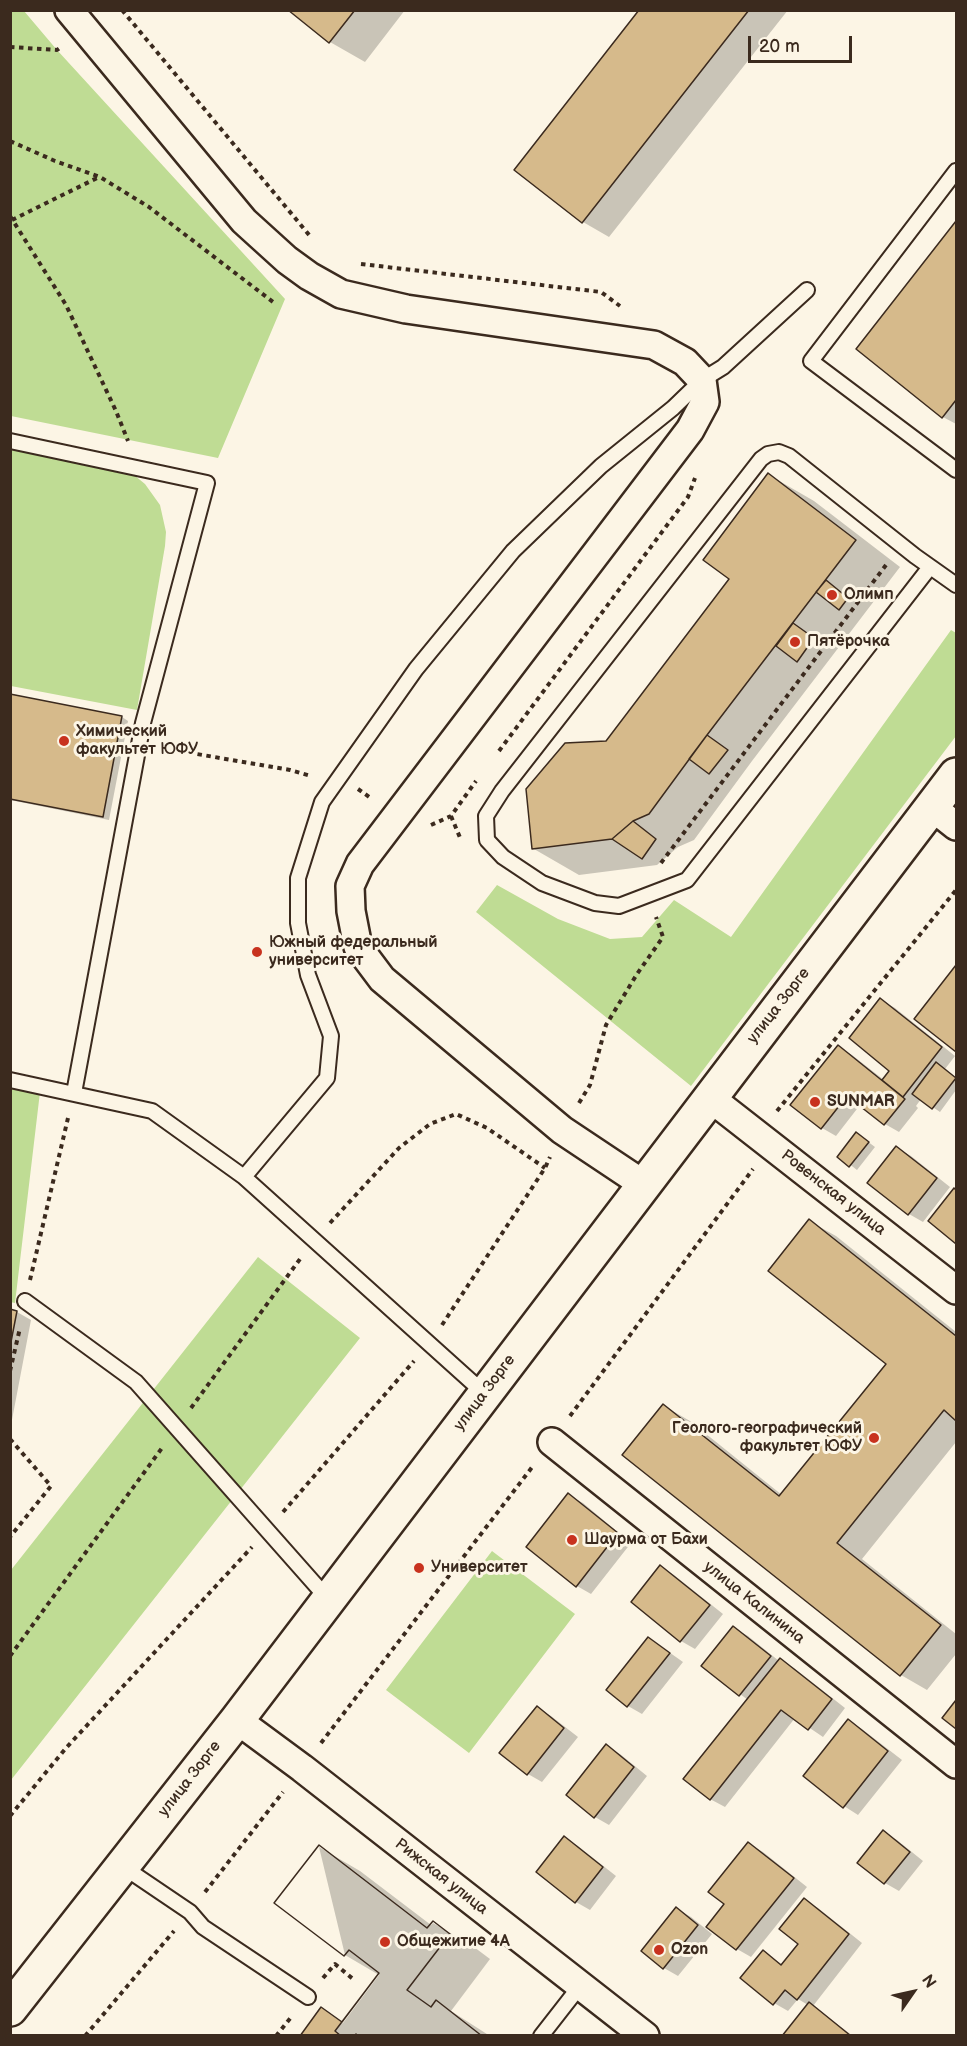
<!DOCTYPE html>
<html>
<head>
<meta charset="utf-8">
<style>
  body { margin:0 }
  #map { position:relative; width:967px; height:2046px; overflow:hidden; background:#fcf5e5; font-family:"Balsamiq Sans",sans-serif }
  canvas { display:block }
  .frame { position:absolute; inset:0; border:12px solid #3b2a1e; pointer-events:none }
  .north { position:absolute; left:883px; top:1962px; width:60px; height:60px; -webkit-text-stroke:4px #fcf5e5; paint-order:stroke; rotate:56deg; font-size:16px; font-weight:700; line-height:24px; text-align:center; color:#3b2a1e }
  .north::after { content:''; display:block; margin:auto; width:21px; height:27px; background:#3b2a1e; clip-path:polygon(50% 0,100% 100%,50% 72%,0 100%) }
  .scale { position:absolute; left:748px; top:36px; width:104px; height:27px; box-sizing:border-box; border:3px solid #3b2a1e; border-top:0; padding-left:8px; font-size:18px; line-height:21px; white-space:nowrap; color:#3b2a1e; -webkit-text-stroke:4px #fcf5e5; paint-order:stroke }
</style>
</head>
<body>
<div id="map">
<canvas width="967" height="2046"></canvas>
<div class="frame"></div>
<div class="north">N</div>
<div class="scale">20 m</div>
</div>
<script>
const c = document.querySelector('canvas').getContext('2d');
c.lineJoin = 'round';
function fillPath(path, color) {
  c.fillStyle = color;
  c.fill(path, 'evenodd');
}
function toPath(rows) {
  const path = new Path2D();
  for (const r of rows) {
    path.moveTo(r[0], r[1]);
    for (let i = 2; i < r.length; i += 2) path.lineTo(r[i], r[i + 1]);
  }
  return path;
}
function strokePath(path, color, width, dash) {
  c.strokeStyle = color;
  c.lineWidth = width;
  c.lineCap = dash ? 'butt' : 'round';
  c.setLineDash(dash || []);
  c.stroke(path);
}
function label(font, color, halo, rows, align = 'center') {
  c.font = font + ' "Balsamiq Sans",sans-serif';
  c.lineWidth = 6;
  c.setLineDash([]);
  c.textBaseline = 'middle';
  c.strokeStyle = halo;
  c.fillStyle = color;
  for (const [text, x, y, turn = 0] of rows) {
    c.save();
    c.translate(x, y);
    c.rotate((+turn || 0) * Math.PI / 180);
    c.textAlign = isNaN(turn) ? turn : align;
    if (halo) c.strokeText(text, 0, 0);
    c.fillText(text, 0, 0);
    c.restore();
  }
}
fillPath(toPath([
  [10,11,24,11,57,50,285,299,218,458,11,416],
  [10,447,129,471,145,484,160,505,166,532,165,546,137,710,11,686],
  [951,630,956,633,956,736,691,1086,476,912,497,885,558,919,610,939,642,937,674,900,731,937],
  [10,1086,40,1092,15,1303,10,1302],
  [258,1257,360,1338,11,1780,11,1570],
  [492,1551,575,1614,469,1753,386,1690]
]), '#bfdc94');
fillPath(toPath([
  [290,10,405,10,365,62,330,42],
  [641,10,788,10,609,237,583,222],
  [956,224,956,424,943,417,858,348],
  [769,475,814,501,900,567,752,761,694,840,678,847,657,865,579,875,534,849,607,743,731,579],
  [10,695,122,717,128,721,109,820,10,800],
  [956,967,956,1050,916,1019],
  [881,1000,895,1008,955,1056,945,1069,956,1078,956,1090,940,1112,921,1099,916,1106,918,1108,899,1132,885,1124,860,1105,836,1136,822,1128,838,1047,852,1055,884,1080,891,1070],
  [863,1138,875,1147,857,1170,839,1156],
  [897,1148,911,1156,950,1187,923,1222,909,1214],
  [955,1190,956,1191,956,1242,930,1221],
  [809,1221,836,1236,956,1332,956,1442,862,1559,956,1634,956,1654,927,1690,901,1675,624,1455,664,1406,690,1421,782,1495,888,1364],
  [10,1311,17,1312,31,1320,11,1425],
  [568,1495,583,1503,631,1543,591,1594,577,1586],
  [660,1567,674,1575,723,1614,695,1649,681,1641,633,1602],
  [734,1628,748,1636,779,1661,780,1660,794,1668,845,1708,823,1737,795,1718,725,1807,710,1799,748,1700,703,1666],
  [649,1638,683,1662,642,1714,628,1706,608,1690],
  [537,1708,551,1716,578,1737,542,1782,528,1774],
  [848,1721,862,1729,902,1760,858,1815,844,1806,806,1776],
  [606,1746,620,1754,647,1776,609,1825,595,1817],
  [883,1832,897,1840,923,1861,899,1891,885,1883,859,1862],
  [564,1838,578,1846,616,1876,590,1910,576,1902],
  [749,1844,763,1852,807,1887,751,1957,737,1949,708,1927,726,1904],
  [319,1847,360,1871,431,1925,433,1923,474,1947,490,1959,451,2011,490,2036,302,2036,343,2023,379,1975,345,1955],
  [804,1900,818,1908,862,1943,813,2006,853,2036,784,2036,808,2005,798,1999,788,2011,774,2003,763,1952,783,1965,800,1943],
  [677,1909,691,1917,712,1934,678,1976,664,1968,643,1951]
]), '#0003');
const building = toPath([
  [288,10,355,10,329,43,288,10],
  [639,10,749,10,582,223,514,170,639,10],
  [956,221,956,400,942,418,856,349,956,221],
  [768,473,856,540,707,735,649,814,633,821,612,839,532,849,526,789,565,743,606,741,729,579,703,560,768,473],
  [826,580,848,598,839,610,816,592,826,580],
  [793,623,814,638,797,662,776,646,793,623],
  [10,694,122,716,103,817,10,799,10,694],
  [707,735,728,750,709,774,689,759,707,735],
  [633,821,656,839,642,859,612,839,633,821],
  [956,965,956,1052,914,1019,956,965],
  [880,998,942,1047,903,1097,882,1080,889,1071,849,1038,880,998],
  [838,1045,905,1099,884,1125,847,1096,821,1129,790,1105,838,1045],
  [936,1062,956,1078,932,1109,912,1094,936,1062],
  [856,1132,869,1142,849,1167,837,1157,856,1132],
  [896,1146,937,1178,908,1215,867,1183,896,1146],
  [954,1188,956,1190,956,1244,928,1221,954,1188],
  [809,1219,956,1336,956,1421,944,1410,837,1543,941,1625,900,1676,622,1455,663,1404,779,1496,886,1364,768,1271,809,1219],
  [10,1309,17,1311,10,1347,10,1309],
  [568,1493,618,1533,576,1587,526,1547,568,1493],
  [660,1565,710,1605,680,1642,631,1602,660,1565],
  [733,1626,771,1656,739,1696,701,1666,733,1626],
  [648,1637,670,1653,627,1707,606,1690,648,1637],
  [780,1658,832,1699,808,1730,781,1710,710,1800,683,1779,780,1658],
  [956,1700,956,1729,942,1718,956,1700],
  [537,1706,564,1728,527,1775,499,1753,537,1706],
  [848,1719,888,1751,843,1808,803,1776,848,1719],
  [606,1744,634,1767,594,1818,566,1795,606,1744],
  [883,1830,910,1852,884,1884,857,1863,883,1830],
  [564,1836,603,1867,575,1903,536,1872,564,1836],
  [748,1842,794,1878,736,1950,706,1927,724,1904,708,1892,748,1842],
  [319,1845,427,1928,433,1921,450,1934,407,1990,431,2007,436,2000,482,2036,300,2036,321,2007,342,2022,379,1973,349,1950,344,1956,274,1903,319,1845],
  [319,1845,427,1928,433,1921,450,1934,407,1990,431,2007,436,2000,482,2036,358,2036,356,2034,354,2036,341,2036,335,2031,379,1973,349,1950,344,1956,274,1903,319,1845],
  [804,1898,849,1934,797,2000,785,1990,773,2005,740,1978,763,1950,781,1965,798,1944,779,1929,804,1898],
  [676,1907,698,1925,663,1969,641,1951,676,1907],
  [809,2002,851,2036,782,2036,809,2002]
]);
fillPath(building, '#d6ba8b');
strokePath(building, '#3b2a1e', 1.5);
const lane = toPath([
  [956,171,811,361,956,470],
  [10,441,207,483,143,723,74,1093],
  [930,567,687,880,619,906,595,903,542,883,503,857,487,840,486,816,502,791,761,459,768,454,779,452,789,456,915,556,956,585],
  [10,1080,152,1111,244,1177,484,1393],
  [244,1177,327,1078,331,1036,308,975,298,923,298,878,322,802,416,669,513,551,601,466,673,408,702,380,723,367,807,290],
  [25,1301,136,1382,328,1599],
  [122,1866,190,1912,203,1927,308,1997],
  [541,2036,580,1986]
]);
const street = toPath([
  [69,10,244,221,287,260,309,276,341,294,406,309,654,345,685,362,702,380,705,402,690,430,360,864,350,886,351,911,358,947,382,979,562,1130,643,1184],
  [932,807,956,826],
  [709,1097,956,1290],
  [552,1442,956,1764],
  [237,1720,302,1768,645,2036]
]);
const secondary = toPath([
  [10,2009,237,1720,956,775]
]);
strokePath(lane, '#3b2a1e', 18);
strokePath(street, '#3b2a1e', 32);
strokePath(secondary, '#3b2a1e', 38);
strokePath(toPath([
  [122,10,310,236],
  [10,47,57,50,61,47],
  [10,141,55,161,100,177,149,207,273,302],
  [10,216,66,305,116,411,128,441],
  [12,220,99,177],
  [361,264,601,292,620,306],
  [162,748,290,770,311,776],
  [499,751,688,497,695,478],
  [358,789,372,799],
  [451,816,461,840],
  [431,825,451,816,476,781],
  [661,863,886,565],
  [579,1103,590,1085,606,1025,637,974,663,937,656,917],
  [777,1111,956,890],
  [330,1223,399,1148,430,1124,456,1114,487,1128,545,1168],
  [30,1280,68,1118],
  [442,1325,545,1168,550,1157],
  [10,1371,20,1328],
  [191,1408,300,1259],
  [570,1416,753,1169],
  [10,1439,51,1486,10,1537],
  [283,1512,414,1361],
  [10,1656,162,1448],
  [321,1743,533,1466],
  [10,1816,66,1748,252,1547],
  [205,1892,283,1792],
  [323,1978,335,1964,353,1979],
  [85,2036,174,1931],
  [276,2036,292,2016]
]), '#3b2a1e', 4, [4.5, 4.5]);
strokePath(lane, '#fcf5e5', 14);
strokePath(street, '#fcf5e5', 27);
strokePath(secondary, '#fcf5e5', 33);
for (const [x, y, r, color] of [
  [832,595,6,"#c8321e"],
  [795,642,6,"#c8321e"],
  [64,741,6,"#c8321e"],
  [257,952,6,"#c8321e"],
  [815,1102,6,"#c8321e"],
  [874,1438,6,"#c8321e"],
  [572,1540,6,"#c8321e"],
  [419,1568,6,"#c8321e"],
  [385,1942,6,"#c8321e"],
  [659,1950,6,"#c8321e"]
]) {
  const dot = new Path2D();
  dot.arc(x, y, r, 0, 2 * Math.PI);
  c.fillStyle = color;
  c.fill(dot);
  strokePath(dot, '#fcf5e5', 2);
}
label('bold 16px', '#3b2a1e', '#fcf5e5', [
  ["Олимп",844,595],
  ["Пятёрочка",807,642],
  ["Химический",76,732],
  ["факультет ЮФУ",76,750],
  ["Южный федеральный",269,943],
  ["университет",269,961],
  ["SUNMAR",827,1102],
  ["Геолого-географический",862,1429,"right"],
  ["факультет ЮФУ",862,1447,"right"],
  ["Шаурма от Бахи",584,1540],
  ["Университет",431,1568],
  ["Общежитие 4А",397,1942],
  ["Ozon",671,1950]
], 'left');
label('16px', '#3b2a1e', '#fcf5e5', [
  ["улица Зорге",779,1006,-52],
  ["Ровенская улица",833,1193,38],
  ["улица Зорге",485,1393,-53],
  ["улица Калинина",754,1603,38],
  ["улица Зорге",190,1779,-52],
  ["Рижская улица",441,1877,38]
]);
</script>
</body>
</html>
